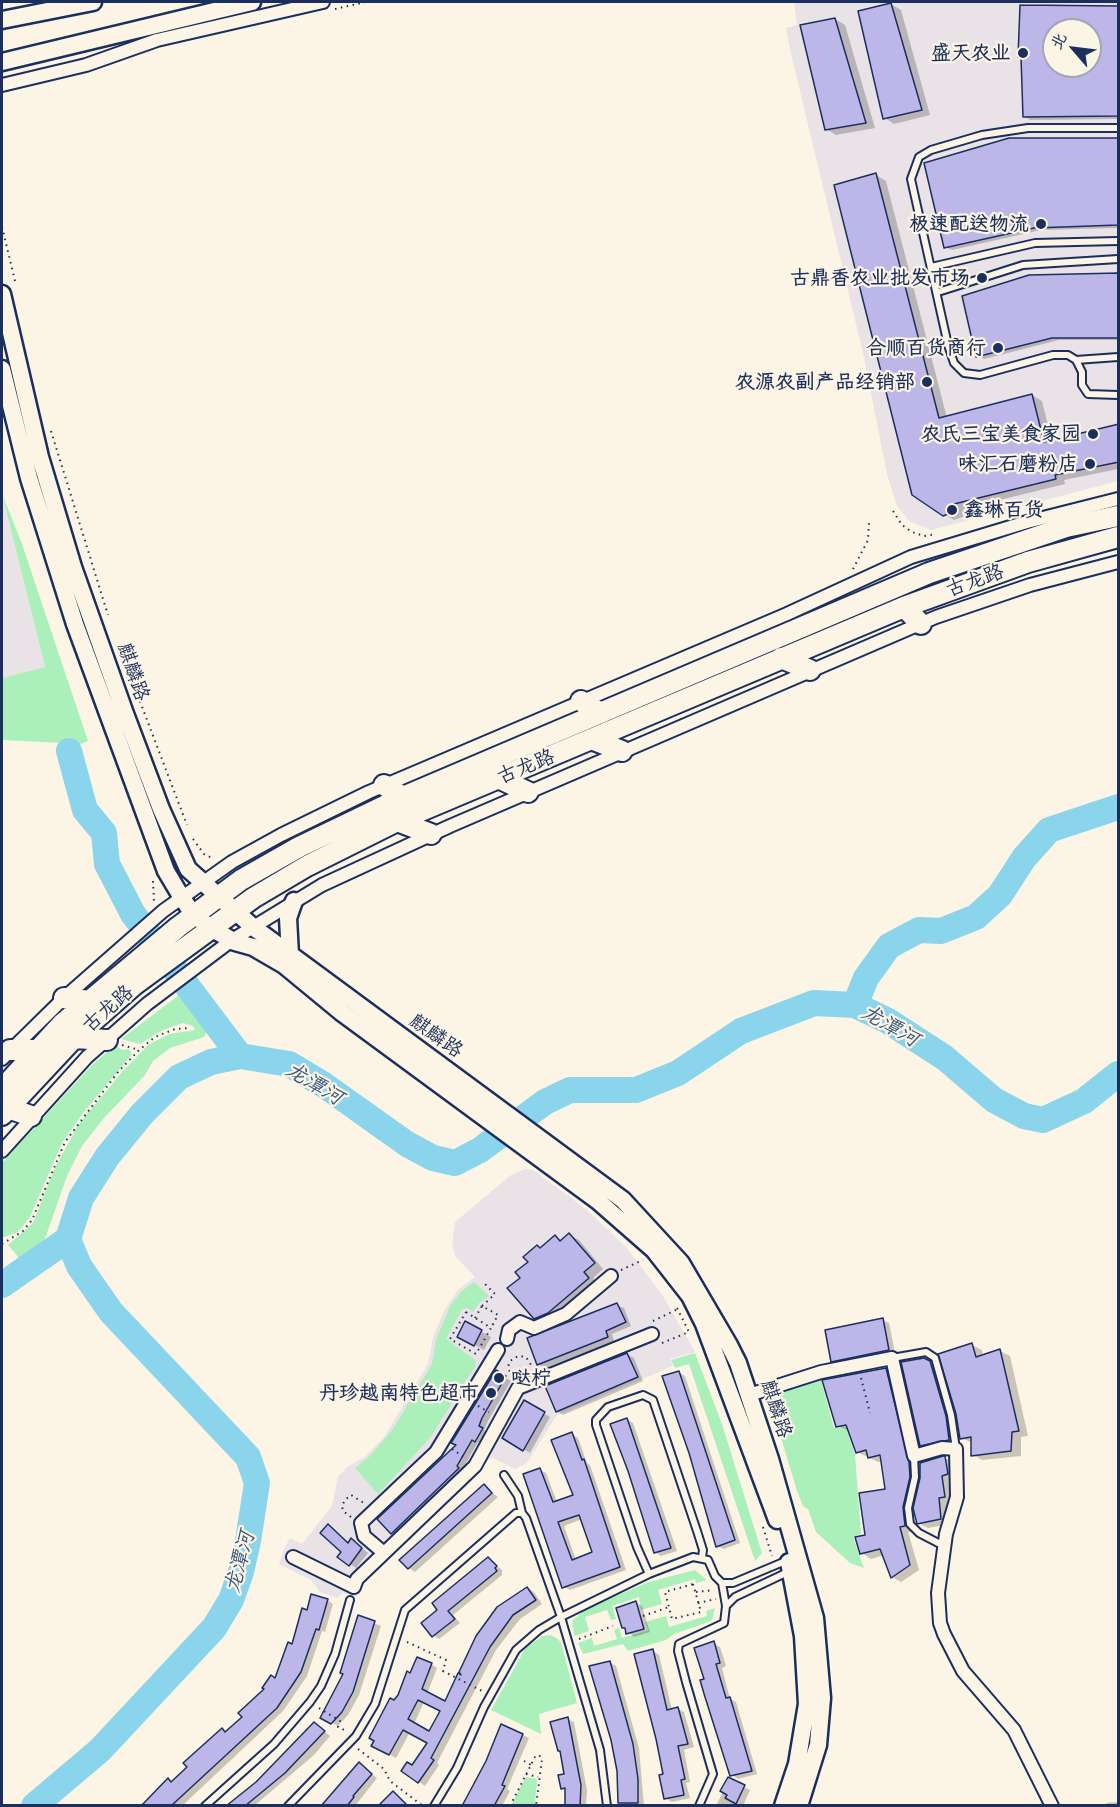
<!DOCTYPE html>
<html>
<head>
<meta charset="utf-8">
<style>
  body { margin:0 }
  #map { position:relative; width:1120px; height:1807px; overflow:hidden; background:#fcf5e5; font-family:Delius,"LXGW WenKai TC",sans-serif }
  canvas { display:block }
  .frame { position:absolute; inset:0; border:3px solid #1b2f5e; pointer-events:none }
  .north { position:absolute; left:1042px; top:18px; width:60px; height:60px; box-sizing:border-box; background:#fcf5e5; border:2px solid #a2a6af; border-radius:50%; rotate:298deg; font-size:16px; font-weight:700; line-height:24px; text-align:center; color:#1b2f5e }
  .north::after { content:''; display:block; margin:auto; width:21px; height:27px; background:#1b2f5e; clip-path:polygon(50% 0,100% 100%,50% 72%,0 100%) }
</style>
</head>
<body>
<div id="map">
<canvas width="1120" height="1807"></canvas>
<div class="frame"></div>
<div class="north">北</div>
</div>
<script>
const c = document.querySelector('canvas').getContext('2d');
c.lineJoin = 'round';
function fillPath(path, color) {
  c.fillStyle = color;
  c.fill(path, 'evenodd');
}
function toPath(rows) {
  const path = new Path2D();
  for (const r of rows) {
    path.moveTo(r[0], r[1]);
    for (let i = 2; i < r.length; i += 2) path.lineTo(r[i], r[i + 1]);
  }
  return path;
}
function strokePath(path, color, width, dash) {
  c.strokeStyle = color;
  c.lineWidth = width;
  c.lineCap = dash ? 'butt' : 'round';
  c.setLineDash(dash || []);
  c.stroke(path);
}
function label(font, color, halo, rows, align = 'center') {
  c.font = font + ' Delius,"LXGW WenKai TC",sans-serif';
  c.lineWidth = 4.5;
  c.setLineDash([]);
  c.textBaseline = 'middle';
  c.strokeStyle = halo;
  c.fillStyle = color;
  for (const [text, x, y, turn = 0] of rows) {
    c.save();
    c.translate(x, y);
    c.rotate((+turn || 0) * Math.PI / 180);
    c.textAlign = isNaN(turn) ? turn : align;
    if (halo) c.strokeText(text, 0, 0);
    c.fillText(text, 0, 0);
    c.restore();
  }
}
fillPath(toPath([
  [794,2,1118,2,1118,481,931,530,910,522,897,506,887,474,863,353,791,54,786,28,797,25],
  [1054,30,1090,30,1090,66,1054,66],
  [2,495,45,667,2,678],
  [525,1169,533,1170,586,1209,627,1248,663,1296,695,1352,670,1359,673,1366,556,1416,527,1463,515,1469,491,1457,467,1486,364,1579,360,1594,355,1597,342,1593,337,1598,320,1592,311,1580,279,1564,284,1549,290,1538,302,1544,332,1506,338,1477,347,1467,365,1457,385,1436,428,1364,433,1337,444,1311,458,1290,475,1277,455,1256,452,1244,455,1222,511,1175]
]), '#e9e2e6');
fillPath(toPath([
  [2,494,21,541,88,741,81,744,2,740,2,678,45,667],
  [179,995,184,997,208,1029,204,1037,170,1048,153,1061,145,1075,104,1118,82,1146,67,1176,42,1247,25,1260,20,1259,8,1245,33,1223,53,1172,78,1125,122,1072,148,1045,169,1034,195,1030,193,1026,183,1023,163,1030,140,1044,121,1039],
  [115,1045,122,1050,129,1049,132,1054,83,1113,62,1143,30,1217,18,1232,2,1238,2,1163,91,1066],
  [474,1282,489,1296,479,1303,473,1312,467,1308,462,1309,446,1339,475,1360,476,1365,430,1438,378,1494,355,1468,370,1456,393,1429,432,1364,436,1340,450,1306,462,1291],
  [695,1353,722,1424,762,1553,755,1561,689,1364,675,1368,671,1360],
  [820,1377,834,1428,846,1427,855,1455,861,1534,853,1537,864,1568,850,1563,816,1532,808,1509,803,1506,797,1491,768,1395],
  [695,1570,707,1580,696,1583,695,1579,658,1590,662,1604,641,1610,639,1597,612,1606,616,1619,611,1620,607,1610,585,1617,589,1631,574,1636,572,1621,587,1608,649,1582],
  [715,1608,712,1620,703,1624,674,1634,666,1640,628,1651,623,1644,583,1654,578,1643,592,1638,594,1646,617,1639,614,1630,619,1628,622,1638,648,1630,645,1622,666,1616,669,1627,707,1616,706,1611],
  [551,1635,559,1640,562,1646,577,1703,539,1714,541,1734,491,1710,526,1647,543,1636],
  [526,1777,537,1779,535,1805,511,1805]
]), '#abf0bb');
fillPath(toPath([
  [891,4,901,10,930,115,894,124,885,118],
  [1021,6,1118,7,1118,119,1030,120,1024,116,1023,59,1019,56],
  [1054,30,1090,30,1090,66,1054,66],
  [835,19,845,25,875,128,836,135,826,129],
  [1118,140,1118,228,1041,230,952,250,945,247],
  [876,175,886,181,947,418,1032,395,1042,401,1052,441,1118,425,1118,469,1064,480,1065,484,963,509,965,516,954,520,944,514],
  [1118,275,1118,340,1059,340,984,359,978,356],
  [570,1235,579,1240,603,1269,593,1278,598,1284,545,1324,535,1318,522,1278,542,1249,555,1237,562,1241],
  [617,1305,624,1308,631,1326,612,1334,614,1341,545,1368,538,1364],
  [882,1320,889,1323,895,1353,839,1364,833,1361],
  [466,1323,491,1337,484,1350,459,1336],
  [972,1345,982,1350,983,1356,1000,1351,1010,1356,1028,1436,1021,1437,1021,1456,982,1460,973,1455,973,1443,961,1438],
  [627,1354,634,1358,643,1381,563,1415,557,1411],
  [930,1363,940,1368,958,1445,931,1450,921,1445],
  [885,1369,895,1375,918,1469,919,1486,945,1458,954,1463,954,1501,947,1503,950,1524,928,1528,918,1523,914,1504,914,1531,908,1532,919,1570,901,1582,892,1577,884,1555,871,1559,862,1553,887,1490,882,1461,878,1462,857,1452,850,1431,837,1426],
  [496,1372,511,1381,488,1421,484,1430,488,1433,482,1444,478,1442,462,1470,398,1536,392,1533,458,1445],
  [678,1372,685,1376,740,1543,724,1549,717,1546],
  [524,1402,550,1417,530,1453,504,1438],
  [627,1419,633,1423,677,1551,661,1556,655,1552],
  [572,1434,578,1438,587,1463,590,1465,626,1570,570,1590,564,1587,540,1470,546,1473,557,1502,575,1496],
  [582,1519,594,1553,576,1560,564,1526],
  [484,1486,498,1497,415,1572,409,1568],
  [334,1530,349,1544,352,1540,368,1553,356,1568,339,1557,343,1552],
  [488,1559,502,1570,502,1575,453,1615,460,1623,439,1639,433,1635,439,1611],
  [527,1588,534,1592,542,1604,520,1619,496,1650,437,1763,439,1765,425,1786,403,1771,413,1767,429,1743,410,1732,396,1758,373,1745,395,1702,411,1675,431,1664,437,1668,427,1694,446,1703],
  [424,1702,442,1711,430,1733,414,1724],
  [327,1600,333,1604,325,1632,322,1631,307,1676,283,1711,182,1806,143,1806,172,1783,222,1730,226,1732,244,1717,276,1680,308,1612],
  [636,1603,642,1606,650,1632,634,1637,623,1627],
  [359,1617,381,1626,359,1695,348,1715,338,1726,322,1717,345,1674],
  [713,1643,720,1647,726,1666,722,1668,730,1699,736,1702,757,1774,738,1779,732,1775,705,1680],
  [653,1651,659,1655,672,1710,678,1709,684,1712,694,1747,684,1750,690,1782,686,1783,690,1798,672,1802,665,1798],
  [609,1662,616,1666,639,1748,644,1806,625,1806,619,1802,619,1771,591,1667],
  [567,1719,574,1722,587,1790,586,1806,567,1806,567,1790,562,1788,566,1775],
  [315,1724,330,1736,314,1755,254,1806,237,1806],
  [523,1735,529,1738,507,1789,510,1791,502,1806,463,1806],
  [359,1764,377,1778,355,1806,321,1806],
  [729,1779,750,1790,743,1806,716,1806],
  [1118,1802,1118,1806,1106,1806,1106,1803]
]), '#0003');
strokePath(toPath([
  [69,751,85,810,104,833,107,864,133,914,240,1056],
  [855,1005,866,978,889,946,919,930,941,931,976,917,1000,895,1024,858,1049,830,1118,807],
  [2,1285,68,1239],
  [34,1806,100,1750,214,1628,231,1600,241,1572,248,1541,257,1483,248,1457,111,1312,79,1266,68,1239,81,1198,107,1157,142,1114,179,1077,211,1062,240,1056,289,1064,324,1085,407,1144,433,1158,455,1163,480,1150,545,1102,570,1090,636,1090,678,1073,741,1031,814,1003,855,1005,888,1021,945,1058,994,1100,1024,1116,1043,1120,1084,1101,1118,1074]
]), '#8ad5eb', 26);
const building = toPath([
  [891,3,922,110,883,119,858,11,891,3],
  [1020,5,1119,6,1119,116,1023,117,1021,57,1018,57,1020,5],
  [1054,30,1090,30,1090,66,1054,66,1054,30],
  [835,18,866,123,825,130,800,25,835,18],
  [1009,138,1119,138,1119,225,1034,228,944,248,924,163,1009,138],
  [876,173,939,418,1032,394,1044,442,1119,424,1119,462,1055,475,1056,479,954,504,956,511,943,516,912,495,834,185,876,173],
  [1119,273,1119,338,1052,338,976,357,962,296,1029,275,1119,273],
  [569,1233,595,1263,584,1272,589,1278,548,1313,534,1319,507,1288,520,1278,515,1272,528,1262,523,1257,537,1245,540,1248,555,1235,560,1241,569,1233],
  [617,1303,626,1322,606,1331,608,1337,537,1365,527,1338,617,1303],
  [883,1318,889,1350,831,1362,825,1330,883,1318],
  [465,1321,482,1330,474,1346,457,1337,465,1321],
  [972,1343,976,1357,1000,1349,1019,1431,1012,1432,1011,1451,971,1456,971,1437,960,1439,956,1414,938,1354,972,1343],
  [627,1353,638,1377,556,1412,545,1386,627,1353],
  [924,1358,930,1361,946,1416,949,1440,920,1446,901,1362,924,1358],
  [886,1368,909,1462,910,1477,903,1507,905,1526,900,1527,910,1565,891,1578,880,1549,860,1554,855,1537,865,1535,859,1493,885,1489,880,1455,868,1458,866,1450,856,1453,846,1425,836,1427,822,1380,886,1368],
  [496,1370,506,1376,482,1418,479,1426,483,1428,475,1442,472,1440,457,1466,459,1468,391,1534,377,1519,456,1445,451,1443,496,1370],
  [679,1371,735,1540,716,1547,689,1453,662,1376,679,1371],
  [524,1400,545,1412,523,1451,502,1438,524,1400],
  [627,1418,671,1548,654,1553,628,1471,610,1424,627,1418],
  [572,1432,582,1460,584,1459,620,1567,562,1588,523,1474,540,1468,553,1502,573,1495,551,1440,572,1432],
  [579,1515,592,1552,572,1560,558,1522,579,1515],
  [943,1456,945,1456,948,1474,942,1476,945,1497,939,1498,941,1519,917,1524,913,1508,920,1478,920,1463,943,1456],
  [484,1484,492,1493,408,1569,399,1560,484,1484],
  [328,1524,348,1543,351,1538,362,1548,349,1566,337,1557,341,1552,320,1533,328,1524],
  [488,1557,497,1566,495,1568,497,1571,448,1611,455,1619,432,1637,421,1623,437,1610,432,1603,488,1557],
  [527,1587,536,1600,513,1615,490,1647,431,1758,434,1760,418,1783,401,1771,407,1762,412,1765,427,1743,403,1730,389,1755,371,1746,374,1741,369,1738,390,1698,394,1700,398,1695,407,1671,410,1673,417,1657,432,1663,422,1689,445,1701,458,1673,461,1675,459,1672,476,1636,497,1607,527,1587],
  [418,1700,440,1711,429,1731,408,1719,418,1700],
  [311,1594,328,1599,319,1630,316,1629,301,1672,277,1708,171,1806,141,1806,168,1778,171,1782,187,1767,183,1763,222,1728,225,1732,242,1717,238,1713,264,1689,262,1688,271,1675,275,1678,288,1642,292,1644,302,1608,307,1610,311,1594],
  [636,1601,644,1629,626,1634,625,1628,622,1628,616,1608,636,1601],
  [358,1615,375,1621,353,1692,342,1712,331,1724,320,1718,343,1674,340,1673,358,1615],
  [714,1641,720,1663,716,1664,726,1698,730,1697,752,1771,730,1776,705,1697,700,1680,704,1679,694,1648,714,1641],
  [653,1649,667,1710,678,1707,688,1744,678,1746,685,1779,681,1780,684,1795,664,1799,659,1775,663,1774,656,1739,634,1654,653,1649],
  [610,1661,633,1744,638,1779,638,1803,618,1803,617,1771,611,1740,589,1666,610,1661],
  [568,1717,581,1785,580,1806,565,1806,565,1788,561,1789,558,1775,564,1774,560,1751,558,1751,550,1722,568,1717],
  [314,1722,325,1731,285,1773,245,1806,226,1806,256,1782,314,1722],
  [501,1724,523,1734,502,1785,505,1786,494,1806,462,1806,486,1761,501,1724],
  [359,1762,372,1774,353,1796,354,1797,347,1806,321,1806,359,1762],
  [728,1777,745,1785,736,1804,725,1798,727,1795,720,1791,728,1777],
  [393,1791,408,1806,378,1806,393,1791]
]);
fillPath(building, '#bdb7e9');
strokePath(building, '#1b2f5e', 1.5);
const lane = toPath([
  [1118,128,1028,128,982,135,931,150,919,157,911,179,948,345,954,363,964,373,980,375,1053,355,1068,355,1076,360,1082,372,1082,385,1088,394,1118,395],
  [931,267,1035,243,1118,241],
  [938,292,1023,265,1118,259],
  [1076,360,1118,357],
  [892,1358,926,1352,935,1358,951,1415,956,1449],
  [914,1456,915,1477,908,1508,910,1524,919,1533,944,1546],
  [504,1475,518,1496,522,1513],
  [649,1574,637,1547,596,1425,596,1420,608,1407,643,1395,653,1400,697,1531,703,1550,702,1557],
  [722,1583,726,1606],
  [205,1806,274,1744,310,1702,321,1686,335,1654,350,1600],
  [288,1806,356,1736,375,1704,405,1610,516,1513,522,1513,526,1518,561,1617,649,1574,693,1557,708,1560,715,1576,722,1583,733,1583,788,1560],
  [434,1806,457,1768,484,1707,516,1650,539,1630,561,1617,600,1750,607,1806],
  [699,1806,713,1774,686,1682,678,1651,679,1644,724,1623,726,1606,735,1597,790,1571]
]);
const street = toPath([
  [2,85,86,65,157,40,323,2],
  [2,1059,64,998,163,911,232,862,281,835,369,792,787,614,911,557,1027,522,1118,499],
  [2,1151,87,1057,147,1004,232,940,322,885,450,826,936,617,1030,585,1118,562],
  [507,1339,509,1330,520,1322,534,1328,566,1314,611,1276],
  [749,1395,821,1372,892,1358,914,1456,942,1448,956,1449,957,1497,946,1534,938,1593,940,1623,944,1634,963,1671,1014,1730,1052,1806],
  [384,1553,364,1536,361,1523,436,1452,498,1350],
  [293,1557,354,1587,357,1579,475,1466,518,1388,652,1334]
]);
const secondary = toPath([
  [2,20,93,2],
  [2,62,252,2],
  [2,294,40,457,73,567,124,711,161,809,188,869,253,927,623,1200,681,1263,729,1345,738,1363,770,1459,815,1618,822,1698,818,1745,799,1806],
  [2,369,29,478,75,624,166,871,182,898,193,914,211,928,235,942,253,947,284,965,341,1012,598,1201,654,1250,690,1296,704,1324,777,1520],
  [290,955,288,918,294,901],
  [783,1806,797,1764,807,1704,803,1636,789,1562]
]);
const primary = toPath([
  [904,607,921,624],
  [781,658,810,670],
  [581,701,601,713],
  [591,739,622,751],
  [498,778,528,792],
  [384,785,403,797],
  [397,821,431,834],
  [64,998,90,1001],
  [74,1038,107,1040],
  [10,1050,37,1050],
  [2,1089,62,1024,178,927,241,880,299,847,403,797,929,573,1066,527,1118,516],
  [8,1108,31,1116],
  [2,1115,74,1038,134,985,253,898,307,866,397,821,904,607,1028,562,1118,537]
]);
strokePath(lane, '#1b2f5e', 10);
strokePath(street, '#1b2f5e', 16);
strokePath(secondary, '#1b2f5e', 21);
strokePath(primary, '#1b2f5e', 24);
strokePath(toPath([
  [335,9,366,2],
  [2,227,16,285],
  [51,431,108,615],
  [893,511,902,525,912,532,924,536,936,534],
  [853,569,868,540,869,522],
  [125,662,187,825],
  [193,839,204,854,214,859],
  [153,881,154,902],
  [122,1045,139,1050],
  [2,1244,23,1231,32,1220,65,1142,118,1072,139,1050,155,1037,175,1029,190,1028],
  [621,1270,643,1260],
  [482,1306,495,1294,484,1283],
  [677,1308,689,1332],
  [466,1312,491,1328,476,1354,450,1339,466,1312],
  [475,1318,482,1306,498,1315,491,1328],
  [653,1321,678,1309],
  [662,1343,689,1332],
  [512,1377,508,1367,510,1361,518,1356,526,1357,533,1368],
  [861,1378,870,1413],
  [478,1406,489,1412],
  [452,1449,465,1458],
  [351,1517,343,1511,342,1506,345,1500,351,1495,364,1503],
  [763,1527,772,1556],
  [693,1584,701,1612,672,1619,665,1592,693,1584],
  [696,1592,714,1590],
  [698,1603,716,1599],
  [643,1616,669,1607],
  [579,1639,613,1626],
  [407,1642,446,1660,443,1671,482,1691],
  [319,1708,340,1721,338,1727,346,1731],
  [358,1749,384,1769,390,1781,423,1806],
  [524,1761,531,1765],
  [526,1774,538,1777],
  [510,1806,535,1757,539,1755,542,1759,536,1806]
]), '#1b2f5e', 2, [1.5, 4.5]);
strokePath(lane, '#fcf5e5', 6);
strokePath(street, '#fcf5e5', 12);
strokePath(secondary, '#fcf5e5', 16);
strokePath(primary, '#fcf5e5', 20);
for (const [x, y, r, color] of [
  [1023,53,6,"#1b2f5e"],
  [1041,224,6,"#1b2f5e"],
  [982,278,6,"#1b2f5e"],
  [998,348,6,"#1b2f5e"],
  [927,382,6,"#1b2f5e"],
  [1093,434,6,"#1b2f5e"],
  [1090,464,6,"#1b2f5e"],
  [952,510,6,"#1b2f5e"],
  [499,1378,6,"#1b2f5e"],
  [491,1393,6,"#1b2f5e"]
]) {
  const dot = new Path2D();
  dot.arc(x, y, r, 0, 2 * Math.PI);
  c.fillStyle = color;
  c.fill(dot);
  strokePath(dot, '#fcf5e5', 2);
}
label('bold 20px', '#1b2f5e', '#fcf5e5', [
  ["盛天农业",1011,53],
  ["极速配送物流",1029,224],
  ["古鼎香农业批发市场",970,278],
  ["合顺百货商行",986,348],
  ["农源农副产品经销部",915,382],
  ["农氏三宝美食家园",1081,434],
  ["味汇石磨粉店",1078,464],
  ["鑫琳百货",964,510,"left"],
  ["哒柠",511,1378,"left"],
  ["丹珍越南特色超市",479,1393]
], 'right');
label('20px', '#1b2f5e', '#fcf5e5', [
  ["古龙路",975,581,-20],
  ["麒麟路",133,672,71],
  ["古龙路",526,767,-22],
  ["古龙路",108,1009,-41],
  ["麒麟路",436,1036,35],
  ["麒麟路",776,1409,72]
]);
label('italic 21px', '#375881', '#fcf5e5', [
  ["龙潭河",890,1026,30],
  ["龙潭河",314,1084,31],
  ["龙潭河",240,1562,-75]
]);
</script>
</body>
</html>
